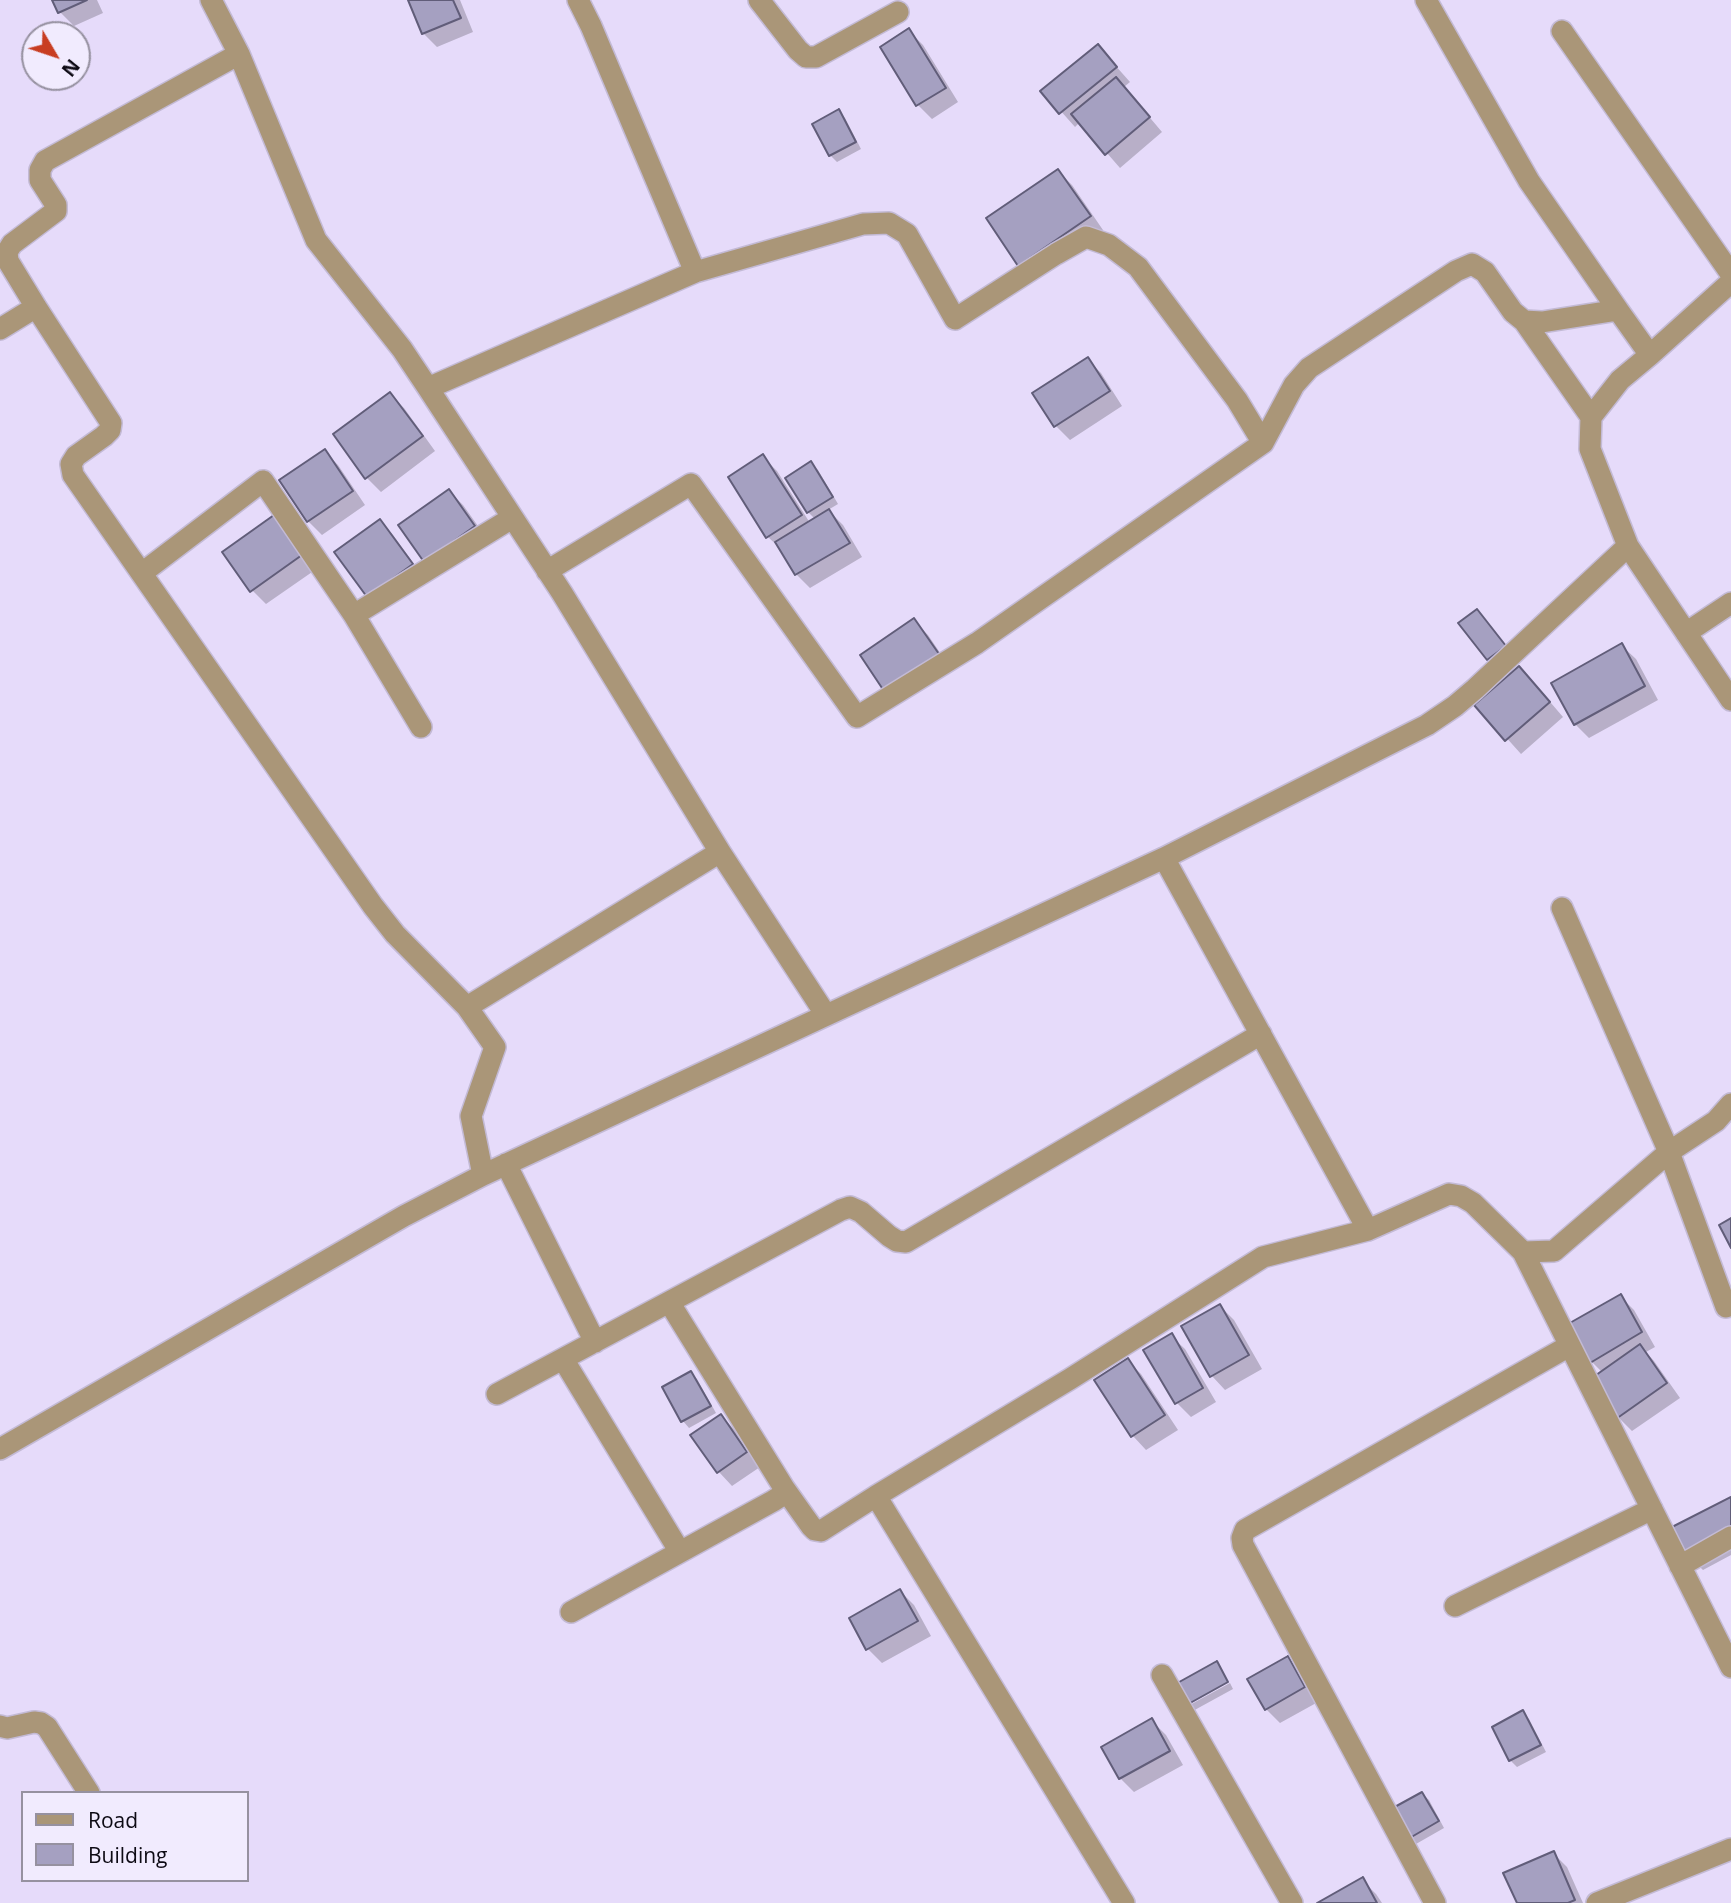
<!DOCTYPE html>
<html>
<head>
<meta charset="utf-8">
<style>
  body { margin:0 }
  #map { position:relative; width:1731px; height:1903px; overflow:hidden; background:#e6dbfa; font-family:"Open Sans",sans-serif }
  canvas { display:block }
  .legend { position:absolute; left:21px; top:1791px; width:228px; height:91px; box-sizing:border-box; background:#f1ebfe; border:2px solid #9691a0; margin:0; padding:9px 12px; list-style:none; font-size:21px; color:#0d0a14 }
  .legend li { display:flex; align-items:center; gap:14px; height:35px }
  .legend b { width:35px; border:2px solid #9691a0 }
  .north { position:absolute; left:21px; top:21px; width:70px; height:70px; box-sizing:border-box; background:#f1ebfe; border:2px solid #9691a0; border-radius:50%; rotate:129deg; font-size:19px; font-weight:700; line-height:28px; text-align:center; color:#0d0a14 }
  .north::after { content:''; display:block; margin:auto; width:24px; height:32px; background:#c83d22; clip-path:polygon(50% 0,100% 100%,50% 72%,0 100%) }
</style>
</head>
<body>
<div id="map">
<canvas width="1731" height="1903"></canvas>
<ul class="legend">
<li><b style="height:9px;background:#aa9678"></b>Road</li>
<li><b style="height:19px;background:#a5a0c1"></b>Building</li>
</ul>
<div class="north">N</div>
</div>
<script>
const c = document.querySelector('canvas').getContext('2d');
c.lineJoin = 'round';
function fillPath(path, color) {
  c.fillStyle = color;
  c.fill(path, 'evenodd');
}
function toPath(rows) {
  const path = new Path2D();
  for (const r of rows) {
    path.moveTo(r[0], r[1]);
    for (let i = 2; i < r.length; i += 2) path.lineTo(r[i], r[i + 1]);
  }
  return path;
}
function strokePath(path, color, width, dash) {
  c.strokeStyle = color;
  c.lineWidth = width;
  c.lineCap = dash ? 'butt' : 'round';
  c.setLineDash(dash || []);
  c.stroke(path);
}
fillPath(toPath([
  [54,0,97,0,103,13,74,26,60,12],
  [409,0,460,0,473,32,437,47,423,33],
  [909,31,923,45,958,102,932,119,918,105],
  [1098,46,1130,82,1124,87,1162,132,1120,168,1080,122,1075,127,1043,91],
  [839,112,845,118,861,149,837,162,830,155],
  [1058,171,1072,185,1103,230,1033,279,1020,265],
  [1087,359,1101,373,1122,406,1070,440,1056,426,1035,393],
  [390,394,404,408,435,451,381,492,367,478],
  [324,451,338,465,365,505,322,535,308,521],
  [763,457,777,471,810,523,816,520,808,512,811,464,818,470,838,504,828,510,843,525,862,557,810,588,796,574,782,550,768,537],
  [449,491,463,505,488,540,440,575,426,561],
  [380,521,393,535,425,579,382,610],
  [287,532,315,570,266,604,252,590],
  [914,621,928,635,951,669,899,704,885,690],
  [1622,646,1636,659,1658,700,1589,738,1575,724],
  [1533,682,1563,717,1521,754,1477,705],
  [1620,1296,1634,1310,1655,1347,1646,1352,1654,1361,1680,1398,1632,1431,1618,1417,1603,1373,1592,1362],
  [1220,1306,1234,1320,1262,1369,1225,1390,1212,1376,1184,1326],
  [1171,1336,1185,1349,1216,1402,1191,1417,1177,1403,1146,1351],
  [1127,1360,1141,1374,1178,1430,1146,1450,1133,1436],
  [691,1373,697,1379,716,1413,689,1428,683,1421,664,1388],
  [721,1416,735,1430,760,1467,732,1486,719,1472,693,1435],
  [1731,1499,1731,1555,1703,1570,1689,1556],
  [900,1591,914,1605,931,1636,882,1663,868,1649,851,1618],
  [1287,1658,1301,1672,1318,1702,1280,1723,1266,1709],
  [1230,1683,1233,1689,1191,1712,1186,1707],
  [1523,1713,1529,1719,1546,1752,1517,1767,1510,1760],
  [1152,1721,1166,1735,1183,1765,1134,1792,1120,1778,1103,1748],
  [1422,1794,1429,1800,1444,1828,1416,1844,1409,1838],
  [1553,1853,1567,1867,1583,1903,1519,1903],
  [1362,1880,1376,1894,1382,1903,1321,1903]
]), '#0003');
const building = toPath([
  [52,0,87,0,58,13,52,0],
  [408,0,453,0,461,18,422,34,408,0],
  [909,28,946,88,916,106,880,47,909,28],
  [1098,44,1117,67,1059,114,1040,91,1098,44],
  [1116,77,1150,117,1105,155,1071,114,1116,77],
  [839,109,856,142,829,156,812,124,839,109],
  [1058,169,1091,216,1018,266,986,218,1058,169],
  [1088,357,1110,391,1054,427,1032,393,1088,357],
  [390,392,423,436,365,479,333,434,390,392],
  [325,449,353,491,307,522,279,480,325,449],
  [763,454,802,515,766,538,728,477,763,454],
  [811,461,833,497,807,513,785,478,811,461],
  [449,489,475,526,424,562,398,525,449,489],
  [829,509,850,543,795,575,775,542,829,509],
  [274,515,302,555,250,592,222,552,274,515],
  [380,519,413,564,367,597,334,552,380,519],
  [1477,609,1506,646,1487,660,1458,623,1477,609],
  [914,618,939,654,884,691,860,655,914,618],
  [1622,643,1645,686,1574,725,1551,683,1622,643],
  [1519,666,1550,702,1505,741,1474,705,1519,666],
  [1731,1218,1731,1248,1719,1225,1731,1218],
  [1621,1294,1642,1332,1590,1363,1568,1324,1621,1294],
  [1220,1304,1249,1355,1210,1377,1181,1326,1220,1304],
  [1172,1333,1203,1388,1175,1404,1143,1350,1172,1333],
  [1640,1344,1667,1383,1616,1419,1589,1380,1640,1344],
  [1128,1358,1165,1415,1131,1437,1094,1380,1128,1358],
  [691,1371,711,1406,681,1422,662,1387,691,1371],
  [721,1414,747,1452,717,1473,690,1435,721,1414],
  [1731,1497,1731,1534,1687,1557,1672,1527,1731,1497],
  [900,1589,918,1621,866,1650,849,1618,900,1589],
  [1288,1656,1305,1687,1265,1710,1247,1679,1288,1656],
  [1217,1661,1228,1682,1183,1707,1172,1686,1217,1661],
  [1523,1710,1541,1745,1509,1761,1492,1727,1523,1710],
  [1152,1718,1170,1751,1119,1779,1101,1747,1152,1718],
  [1422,1792,1439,1821,1408,1839,1391,1809,1422,1792],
  [1554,1851,1575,1900,1568,1903,1517,1903,1503,1873,1554,1851],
  [1363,1877,1377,1903,1317,1903,1363,1877]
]);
fillPath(building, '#a5a0c1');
strokePath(building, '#615d79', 2);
const minor = toPath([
  [211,0,239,54,316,240,402,349,428,388,562,593,720,852,826,1015],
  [578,0,591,26,695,272],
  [759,0,798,50,806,57,816,57,898,12],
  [1426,0,1529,181,1618,310],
  [1562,31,1731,274],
  [239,54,45,161,40,170,40,180,56,205,56,211,12,244,7,252,8,261,36,307,111,423,110,430,104,436,76,456,71,464,73,475,373,906,395,934,467,1007,495,1047,471,1116,483,1175],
  [1524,321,1591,417],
  [0,329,36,307],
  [1650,355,1731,282],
  [428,388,695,272,863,224,889,223,907,234,955,319,1056,254,1086,237,1109,245,1138,267,1237,400,1263,443],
  [547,571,691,484,857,717,977,643,1263,443,1294,385,1309,368,1456,271,1472,264,1485,272,1513,312,1524,321,1542,322,1618,310,1650,355,1620,380,1591,417,1590,449,1628,546,1731,700],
  [142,573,263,481,354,615,421,727],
  [354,615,512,518],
  [1686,633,1731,603],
  [1164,858,1368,1230],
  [1562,908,1669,1152,1726,1307],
  [467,1007,720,852],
  [506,1164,595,1342],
  [1523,1252,1731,1667],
  [563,1359,680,1552],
  [497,1394,841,1210,850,1207,861,1212,889,1236,897,1241,906,1242,1261,1034],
  [0,1449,404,1216,483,1175,1164,858,1427,725,1455,706,1475,689,1628,546],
  [784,1488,811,1526,815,1530,821,1531,876,1496,1070,1379,1263,1257,1368,1230,1449,1194,1461,1196,1473,1203,1523,1252,1554,1251,1669,1152,1716,1121,1731,1104],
  [876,1496,1124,1903],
  [1680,1566,1731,1537],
  [1455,1606,1652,1509],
  [571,1612,773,1501,781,1496,784,1488,669,1302],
  [1162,1675,1292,1903],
  [0,1726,7,1728,34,1722,41,1723,47,1727,89,1793],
  [1435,1903,1243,1545,1242,1538,1245,1530,1569,1346],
  [1597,1903,1731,1849]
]);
strokePath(minor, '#c3bad5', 24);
strokePath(minor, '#aa9678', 21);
</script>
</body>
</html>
